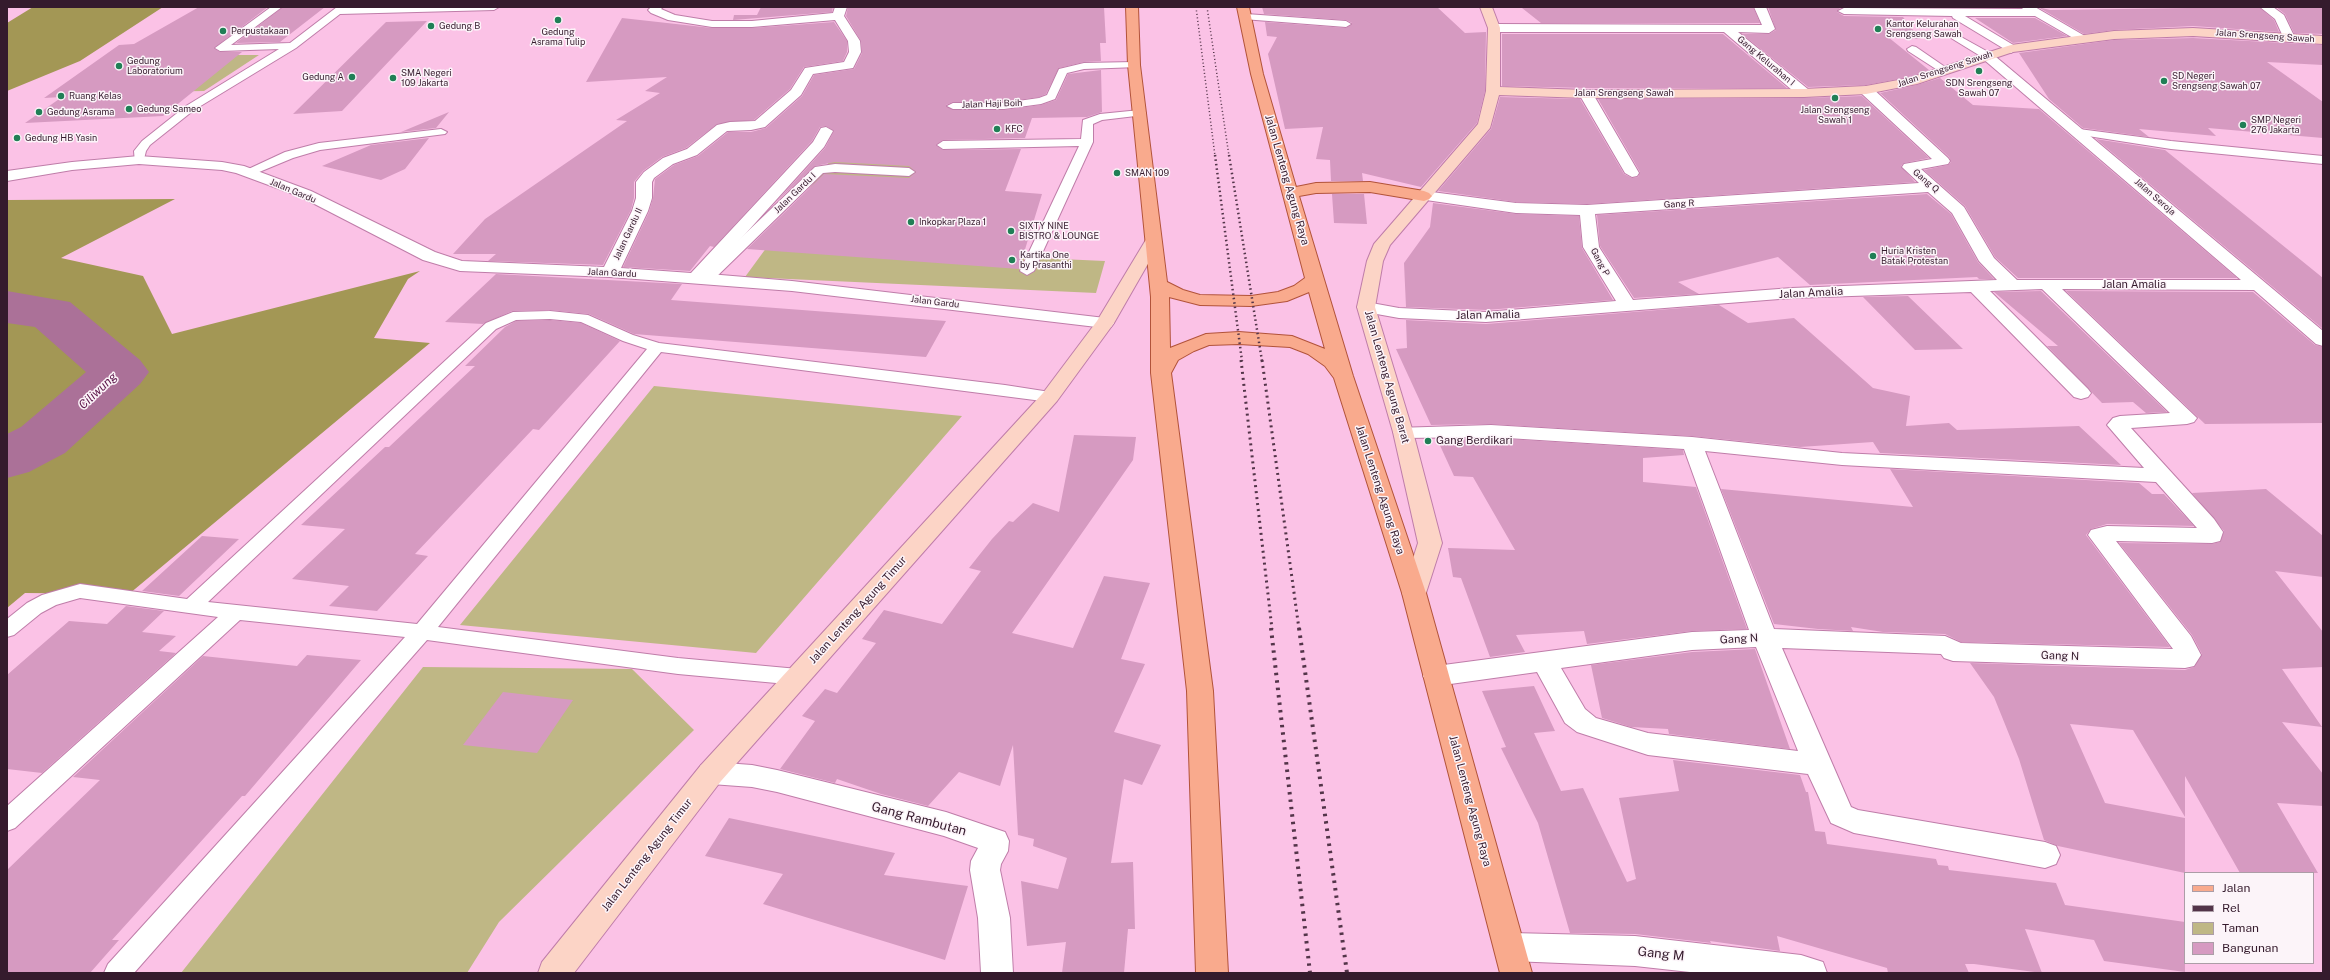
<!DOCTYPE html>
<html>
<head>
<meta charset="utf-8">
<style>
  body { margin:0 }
  #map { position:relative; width:2330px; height:980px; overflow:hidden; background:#fbc2e6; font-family:"Public Sans",sans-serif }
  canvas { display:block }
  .frame { position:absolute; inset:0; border:8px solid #351b2d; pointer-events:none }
  .legend { position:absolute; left:2184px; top:872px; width:130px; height:92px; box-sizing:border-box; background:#fcf4f9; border:1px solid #ac9da7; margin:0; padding:5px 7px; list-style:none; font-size:12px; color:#351b2d }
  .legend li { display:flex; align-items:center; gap:8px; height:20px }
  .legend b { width:20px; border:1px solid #ac9da7 }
</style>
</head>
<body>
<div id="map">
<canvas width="2330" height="980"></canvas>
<div class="frame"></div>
<ul class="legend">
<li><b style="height:5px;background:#f9aa8d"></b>Jalan</li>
<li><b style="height:5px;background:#533449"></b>Rel</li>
<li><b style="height:11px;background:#bfb785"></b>Taman</li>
<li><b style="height:11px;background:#d69ac1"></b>Bangunan</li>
</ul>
</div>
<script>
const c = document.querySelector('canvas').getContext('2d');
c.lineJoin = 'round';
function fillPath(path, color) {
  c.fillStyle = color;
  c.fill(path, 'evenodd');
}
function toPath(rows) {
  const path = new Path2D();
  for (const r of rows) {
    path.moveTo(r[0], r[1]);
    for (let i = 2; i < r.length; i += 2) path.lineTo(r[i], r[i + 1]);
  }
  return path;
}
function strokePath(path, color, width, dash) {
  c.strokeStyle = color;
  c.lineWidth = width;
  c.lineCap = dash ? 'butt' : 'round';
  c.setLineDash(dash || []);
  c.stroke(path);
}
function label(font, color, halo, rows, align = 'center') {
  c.font = font + ' "Public Sans",sans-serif';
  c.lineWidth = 3;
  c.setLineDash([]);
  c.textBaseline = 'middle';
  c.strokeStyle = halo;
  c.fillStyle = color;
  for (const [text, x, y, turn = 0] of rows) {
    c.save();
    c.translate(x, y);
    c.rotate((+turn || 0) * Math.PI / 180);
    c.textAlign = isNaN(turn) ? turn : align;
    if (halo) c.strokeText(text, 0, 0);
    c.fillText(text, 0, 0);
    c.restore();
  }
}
fillPath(toPath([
  [202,55,259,55,204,91,143,92],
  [832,158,945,162,1016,257,1105,261,1096,293,745,277],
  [654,386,962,416,756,653,460,625],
  [423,667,632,669,694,730,499,922,467,973,181,973]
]), '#bfb785');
fillPath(toPath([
  [33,7,163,7,80,61,7,91,7,23],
  [175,199,61,258,143,276,172,334,420,271,408,279,374,338,430,343,129,594,25,593,7,608,7,200]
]), '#a39755');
fillPath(toPath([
  [7,291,70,302,140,360,149,372,140,384,65,453,29,472,7,478,7,434,21,427,86,372,35,327,7,323,7,291]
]), '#ab7198');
fillPath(toPath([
  [199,7,268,7,214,48,220,52,242,52,163,116,25,123,62,97,44,98,119,45,134,44],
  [283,7,325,7,280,42,236,43],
  [761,7,833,7,832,12,733,20,734,15,757,15],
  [848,7,1104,7,1106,43,1100,43,1101,61,1084,62,1059,68,1046,94,1039,97,1004,102,953,102,946,105,953,110,1004,110,1041,105,1056,100,1068,74,1101,70,1102,112,1087,117,1032,118,1025,138,943,140,936,145,943,150,1021,149,1005,191,1042,194,1019,269,747,249,824,174,909,178,916,172,909,166,835,162,815,166,776,202,825,148,834,131,826,126,820,127,812,141,714,247,710,246,690,271,623,267,649,212,653,198,655,179,674,165,698,156,728,132,751,132,766,128,802,96,814,75,854,69,862,53,861,41,846,16],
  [1262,7,1437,7,1465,33,1486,32,1485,91,1477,123,1421,187,1362,173,1363,181,1331,181,1330,160,1316,159,1323,127,1285,129,1268,54,1277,37,1267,36,1265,22,1346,28,1352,23,1346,20,1264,14],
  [1636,7,1753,7,1760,23,1541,23,1522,8],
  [1768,7,1840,8,1837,12,1844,16,1903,17,1920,39,1888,37,1929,70,1909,77,1866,85,1808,87,1742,34,1769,34,1776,30],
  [2038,7,2050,10,2259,7,2274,20,2279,32,2193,26,2114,30,2084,34],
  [2276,7,2323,7,2323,34,2294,33,2285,14],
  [622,18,712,28,752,28,834,22,847,41,847,52,843,61,804,67,790,89,754,120,717,124,686,148,662,157,643,171,634,182,634,198,631,210,603,265,488,261,496,254,453,254,485,219,627,121,616,120,660,93,645,91,667,77,586,82],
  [1975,18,2035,18,2067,36,2013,43],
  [427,21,342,111,293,114,386,22],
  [1502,34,1723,34,1787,88,1586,88,1502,86],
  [2193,38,2323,45,2323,65,2267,62,2323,102,2323,138,2208,128,2216,136,2139,129,2149,137,2083,128,2049,99,2019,53,2114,40],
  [1940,78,1973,105,2039,109,2237,278,2018,278,1995,257,1965,206,1924,170,1948,165,1951,162,1949,157,1880,93,1917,85],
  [1862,96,1929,158,1904,163,1901,166,1915,182,1587,204,1516,202,1438,191,1491,129,1500,97,1580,99,1624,174,1632,178,1638,177,1640,172,1598,99,1804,98],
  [449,112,436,128,401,132],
  [429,138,405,169,381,180,322,166,371,145],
  [2096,139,2165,150,2323,278,2323,329],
  [1332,194,1364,194,1367,224,1334,223],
  [1927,194,1951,214,1978,262,1994,279,1979,279,1977,277,1810,285,1778,257,1678,282,1699,294,1634,298,1600,246,1597,215],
  [1433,203,1516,214,1579,216,1582,248,1613,300,1486,310,1406,307,1404,263,1430,227],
  [496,274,682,284,671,300,946,321,926,357,634,334,589,314,550,310,512,311,483,324,445,322],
  [2041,291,2167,412,2146,413,2133,402,2102,403,2047,346,2058,346,1994,292],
  [2066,291,2253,292,2315,345,2323,347,2323,423,2205,424],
  [1908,296,1963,349,1915,350,1863,297],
  [1719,305,1748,323,1794,318,1873,388,1910,396,1906,426,1949,423,1957,430,2079,426,2121,465,1880,453,1873,442,1800,447,1692,436,1491,424,1431,425,1396,349,1407,348,1406,320,1486,324],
  [550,320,581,323,620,341,539,430,533,429,415,554,428,556,377,611,329,606,349,586,292,579,345,529,301,525,385,447,389,447,475,366,465,366,505,327,516,321],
  [1074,435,1136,437,1133,460,1012,633,1073,648,1104,576,1150,583,1121,659,1145,664,1114,732,1161,745,1142,785,1124,779,1111,863,1133,862,1135,929,1128,929,1124,973,1062,973,1066,942,1027,946,1021,881,1058,889,1067,858,1033,846,1034,839,1018,835,1013,745,1000,786,959,772,928,806,881,794,837,779,835,783,780,769,815,721,802,716,825,689,837,693,876,643,862,639,884,610,942,624,981,571,969,568,992,539,1009,521,1013,522,1033,503,1059,512],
  [1491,438,1683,450,1684,455,1643,458,1643,482,1696,487,1747,629,1692,631,1587,644,1584,631,1516,635,1525,652,1490,657,1461,578,1453,577,1448,548,1515,550,1473,477,1454,476,1437,439],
  [1890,469,2139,483,2152,494,2164,494,2194,526,2107,524,2091,529,2086,535,2170,647,1961,642,1945,634,1883,632,1851,627,1853,631,1818,629,1774,624,1721,489,1913,507],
  [2266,489,2323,536,2323,577,2275,571,2323,632,2323,667,2282,669,2322,727,2282,722,2323,774,2323,806,2277,803,2318,873,2240,873,2185,776,2185,817,2133,730,2070,724,2105,803,2185,818,2185,873,2058,846,2044,840,2019,759,1994,697,1970,663,2185,670,2194,667,2202,654,2192,635,2119,543,2212,544,2220,542,2224,531,2192,493],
  [202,536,239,539,179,596,142,591],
  [126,606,164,611,142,632,176,636,159,651,176,653,42,773,7,769,7,675,69,621,107,624],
  [1755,649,1790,749,1669,734,1668,729,1631,727,1602,718,1591,665,1692,652],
  [307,655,361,660,245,796,242,796,112,940,119,940,90,973,7,973,7,870,100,780,73,777,203,656,297,666],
  [1534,686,1555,731,1534,733,1561,791,1583,788,1627,882,1636,879,1619,798,1679,791,1673,760,1800,775,1806,792,1808,792,1815,831,1825,832,1827,844,1936,859,1938,865,1948,866,1949,870,2056,883,2065,905,2185,922,2185,972,2104,961,2094,940,2025,929,2042,973,1974,964,1965,964,1969,973,1888,973,1887,968,1777,936,1780,951,1710,941,1711,943,1635,934,1570,933,1538,823,1501,748,1506,747,1482,691],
  [503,692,573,700,537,753,463,745],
  [729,818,895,853,884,875,968,886,945,960,763,904,783,874,705,856]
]), '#d69ac1');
const lane = toPath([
  [271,7,282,7,231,45,290,43,337,7,499,7,494,10,340,14,296,48,194,110,150,145,146,151,143,163,135,163,134,151,142,141,186,106,279,49,220,51,215,48,271,7],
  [1246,14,1346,21,1351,24,1346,27,1243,19,1241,17,1246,14],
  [1954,33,1990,53,1991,55,1990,57,1982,57,1951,38,1951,34,1954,33],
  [1912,46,1916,47,1948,69,1943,72,1939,71,1908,51,1907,49,1912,46],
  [1134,62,1139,65,1138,67,1084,69,1067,73,1055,99,1041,104,1004,109,953,109,947,106,953,103,1004,103,1039,98,1047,95,1059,69,1084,63,1134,62],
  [1140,110,1144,111,1146,113,1144,115,1102,120,1093,124,1093,142,1034,271,1027,275,1020,271,1079,146,943,149,937,145,943,141,1081,139,1083,120,1100,114,1140,110],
  [441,129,447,132,445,134,320,150,293,158,252,175,244,175,242,172,285,152,319,143,441,129],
  [2079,129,2171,141,2323,156,2323,164,2171,149,2075,134,2073,132,2079,129],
  [835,164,909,168,915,172,909,176,835,172,823,173,711,282,701,282,699,279,701,276,815,167,835,164],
  [550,311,588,315,633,335,659,343,1005,385,1050,392,1056,394,1058,397,1056,400,1050,402,661,352,438,627,678,658,798,669,806,671,809,677,806,683,798,685,678,674,427,640,134,973,104,973,108,964,405,637,240,620,15,828,7,831,7,806,218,617,80,598,56,605,41,613,14,635,7,637,7,619,27,603,42,595,80,584,187,599,486,323,513,312,550,311],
  [550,319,581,322,623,341,647,349,417,624,208,602,496,329,516,320,550,319]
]);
const street = toPath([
  [651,7,663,7,661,9,675,15,712,21,752,21,833,13,835,7,847,7,844,16,860,41,861,52,853,68,813,74,801,95,765,127,751,130,727,131,697,155,673,164,654,178,652,182,652,198,648,211,621,268,691,273,813,142,821,128,826,127,833,131,824,147,709,274,792,281,1105,318,1111,319,1114,323,1111,327,1105,328,792,291,610,277,460,271,423,260,301,197,236,173,222,170,139,164,72,170,7,181,7,171,72,162,139,156,222,162,244,166,311,191,435,252,462,261,604,267,632,211,636,198,636,182,644,172,663,158,687,149,717,125,730,122,755,121,791,90,805,68,844,62,849,52,848,41,835,20,752,27,712,27,668,20,651,13,648,10,651,7],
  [1754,7,1766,7,1775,29,1769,33,1738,32,1809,90,1811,93,1809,96,1799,96,1724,32,1494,32,1488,28,1494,24,1762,25,1754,7],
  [2021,7,2035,7,2090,39,2088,42,2080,42,2035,16,1965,16,2015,46,2017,49,2011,53,1953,18,1952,16,1844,14,1838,11,1844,8,2023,9,2021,7],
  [2260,7,2273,7,2284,15,2295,38,2293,41,2285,41,2275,19,2260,7],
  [1986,51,1990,52,2323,331,2323,346,2316,344,2254,290,2062,289,2197,418,2194,422,2187,424,2131,428,2214,519,2223,532,2220,541,2212,543,2116,541,2191,636,2201,655,2194,666,2185,668,1953,661,1944,658,1941,654,1782,648,1851,807,1858,810,2045,842,2056,846,2060,855,2056,864,2045,868,1854,833,1831,823,1808,774,1648,755,1577,732,1565,723,1537,672,1436,686,1427,683,1423,676,1427,669,1436,666,1692,632,1749,630,1684,449,1491,437,1403,438,1396,436,1393,432,1396,428,1491,425,1692,437,1842,453,2144,468,2107,425,2113,418,2120,416,2170,413,2042,289,1990,291,2088,389,2091,393,2088,397,2081,399,2074,397,1971,292,1792,298,1486,322,1399,318,1360,311,1357,307,1360,303,1366,302,1399,308,1486,312,1616,301,1583,247,1580,215,1516,213,1419,199,1416,196,1419,193,1424,191,1516,203,1587,205,1919,183,1902,167,1904,164,1932,159,1861,93,1859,90,1866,86,1871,87,1948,158,1950,161,1948,164,1921,169,1964,207,1994,258,2017,280,2241,280,1982,58,1980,55,1982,52,1986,51],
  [1928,192,1952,213,1979,261,1997,280,1792,288,1633,300,1599,247,1595,214,1928,192],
  [1705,451,1842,465,2156,482,2197,528,2107,526,2091,530,2088,535,2173,649,1961,643,1945,636,1774,629,1705,451],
  [1756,647,1798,751,1648,733,1596,718,1585,709,1561,668,1692,650,1756,647],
  [1586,90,1593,94,1639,173,1637,176,1632,177,1625,173,1579,94,1586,90],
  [711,762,752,765,777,770,946,812,1005,832,1009,841,1008,851,1001,864,1000,870,1010,918,1013,973,981,973,978,918,970,870,971,861,978,848,944,836,777,792,752,787,711,784,701,781,697,773,701,765,711,762],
  [1511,933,1635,936,1801,955,1823,962,1827,973,1699,973,1635,966,1511,961,1500,957,1495,947,1500,937,1511,933]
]);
const secondary = toPath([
  [1480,7,1492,7,1500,28,1500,87,1586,90,1804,89,1866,86,1909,78,2011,45,2114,31,2193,28,2323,36,2323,44,2193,36,2114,39,2013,52,1917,84,1866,94,1804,97,1586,98,1499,95,1490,128,1390,245,1383,261,1375,307,1413,432,1442,543,1426,593,1423,599,1414,601,1405,599,1402,593,1418,543,1393,432,1357,307,1367,261,1374,244,1478,124,1486,91,1488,28,1480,7],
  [1153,236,1159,238,1161,241,1114,323,1057,401,721,781,574,973,538,973,542,962,701,765,1043,393,1097,321,1147,238,1153,236]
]);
const primary = toPath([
  [1126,7,1138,7,1140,65,1167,282,1183,290,1200,295,1251,296,1278,292,1294,286,1305,278,1251,74,1237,7,1249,7,1263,74,1296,187,1316,183,1370,182,1424,191,1429,193,1432,196,1429,199,1424,201,1370,192,1316,193,1299,196,1353,376,1426,593,1532,973,1500,973,1402,593,1334,378,1325,366,1308,354,1290,347,1239,344,1209,345,1194,351,1178,360,1171,373,1213,691,1228,973,1196,973,1187,691,1151,373,1151,297,1128,65,1126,7],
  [1309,292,1325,349,1292,336,1239,332,1206,334,1170,348,1169,297,1200,305,1251,306,1287,301,1309,292]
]);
strokePath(lane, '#bf7da9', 2);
strokePath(street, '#bf7da9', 2);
strokePath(secondary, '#bf7da9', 2);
strokePath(primary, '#b2533a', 2);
fillPath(lane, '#fff');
fillPath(street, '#fff');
fillPath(secondary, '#fcd4c6');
fillPath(primary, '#f9aa8d');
strokePath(toPath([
  [1196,7,1215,156],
  [1207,7,1229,156]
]), '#533449', 1.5, [1, 2.5]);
strokePath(toPath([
  [1215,155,1242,361],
  [1229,155,1262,361]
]), '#533449', 2.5, [1.5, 3]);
strokePath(toPath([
  [1241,360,1272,629],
  [1262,360,1299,629]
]), '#533449', 3, [2, 4]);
strokePath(toPath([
  [1271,628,1310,973],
  [1299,628,1347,973]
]), '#533449', 4, [2.5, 5]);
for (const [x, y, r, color] of [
  [558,20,4,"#207f56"],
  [431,26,4,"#207f56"],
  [1878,29,4,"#207f56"],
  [223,31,4,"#207f56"],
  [119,66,4,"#207f56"],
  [1979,71,4,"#207f56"],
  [352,77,4,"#207f56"],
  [393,78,4,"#207f56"],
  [2164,81,4,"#207f56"],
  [61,96,4,"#207f56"],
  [1835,98,4,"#207f56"],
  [129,109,4,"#207f56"],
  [39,112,4,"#207f56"],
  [2243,125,4,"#207f56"],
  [997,129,4,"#207f56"],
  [17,138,4,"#207f56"],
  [1117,173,4,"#207f56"],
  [911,222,4,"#207f56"],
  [1011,231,4,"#207f56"],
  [1873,256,4,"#207f56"],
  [1012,260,4,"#207f56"],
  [1428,441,4,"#207f56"]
]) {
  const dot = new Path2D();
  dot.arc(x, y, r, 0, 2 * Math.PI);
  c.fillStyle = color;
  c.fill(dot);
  strokePath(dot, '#fcf4f9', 1.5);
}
label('9px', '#351b2d', '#fcf4f9', [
  ["Kantor Kelurahan",1886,24],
  ["Srengseng Sawah",1886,34],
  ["Gedung B",439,26],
  ["Perpustakaan",231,31],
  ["Gedung",558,32,"center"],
  ["Asrama Tulip",558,42,"center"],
  ["Gedung",127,61],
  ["Laboratorium",127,71],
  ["SMA Negeri",401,73],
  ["109 Jakarta",401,83],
  ["SD Negeri",2172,76],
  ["Srengseng Sawah 07",2172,86],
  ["Gedung A",344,77,"right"],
  ["SDN Srengseng",1979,83,"center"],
  ["Sawah 07",1979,93,"center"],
  ["Ruang Kelas",69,96],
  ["Gedung Sameo",137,109],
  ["Jalan Srengseng",1835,110,"center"],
  ["Sawah 1",1835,120,"center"],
  ["Gedung Asrama",47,112],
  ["SMP Negeri",2251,120],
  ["276 Jakarta",2251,130],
  ["KFC",1005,129],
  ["Gedung HB Yasin",25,138],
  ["SMAN 109",1125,173],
  ["Inkopkar Plaza 1",919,222],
  ["SIXTY NINE",1019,226],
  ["BISTRO & LOUNGE",1019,236],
  ["Huria Kristen",1881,251],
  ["Batak Protestan",1881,261],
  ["Kartika One",1020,255],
  ["by Prasanthi",1020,265]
], 'left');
label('9px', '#351b2d', '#fcf4f9', [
  ["Jalan Srengseng Sawah",2265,36,4],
  ["Gang Kelurahan I",1766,61,40],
  ["Jalan Srengseng Sawah",1945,69,-18],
  ["Jalan Srengseng Sawah",1624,93],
  ["Jalan Haji Boih",992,104,-2],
  ["Gang Q",1926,181,40],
  ["Jalan Gardu",293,191,23],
  ["Jalan Gardu I",795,193,-44],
  ["Jalan Seroja",2155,197,41],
  ["Gang R",1679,204,-4],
  ["Jalan Gardu II",628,234,-65],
  ["Gang P",1600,262,62],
  ["Jalan Gardu",612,273,3],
  ["Jalan Gardu",935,302,7]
]);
label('11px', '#351b2d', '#fcf4f9', [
  ["Jalan Lenteng Agung Raya",1287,180,74],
  ["Jalan Amalia",2134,285],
  ["Jalan Amalia",1811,293,-3],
  ["Jalan Amalia",1488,315,-1],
  ["Jalan Lenteng Agung Barat",1387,377,74],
  ["Jalan Lenteng Agung Raya",1380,490,72],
  ["Jalan Lenteng Agung Timur",858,610,-48],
  ["Gang N",1739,639,-3],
  ["Gang N",2060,656,2],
  ["Jalan Lenteng Agung Raya",1470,801,75],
  ["Jalan Lenteng Agung Timur",647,855,-52]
]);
label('11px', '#351b2d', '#fcf4f9', [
  ["Gang Berdikari",1436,441]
], 'left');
label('italic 12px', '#5c164a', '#fcf4f9', [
  ["Ciliwung",98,391,-43]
]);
label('13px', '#351b2d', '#fcf4f9', [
  ["Gang Rambutan",919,819,15],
  ["Gang M",1661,954,6]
]);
</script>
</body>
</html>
